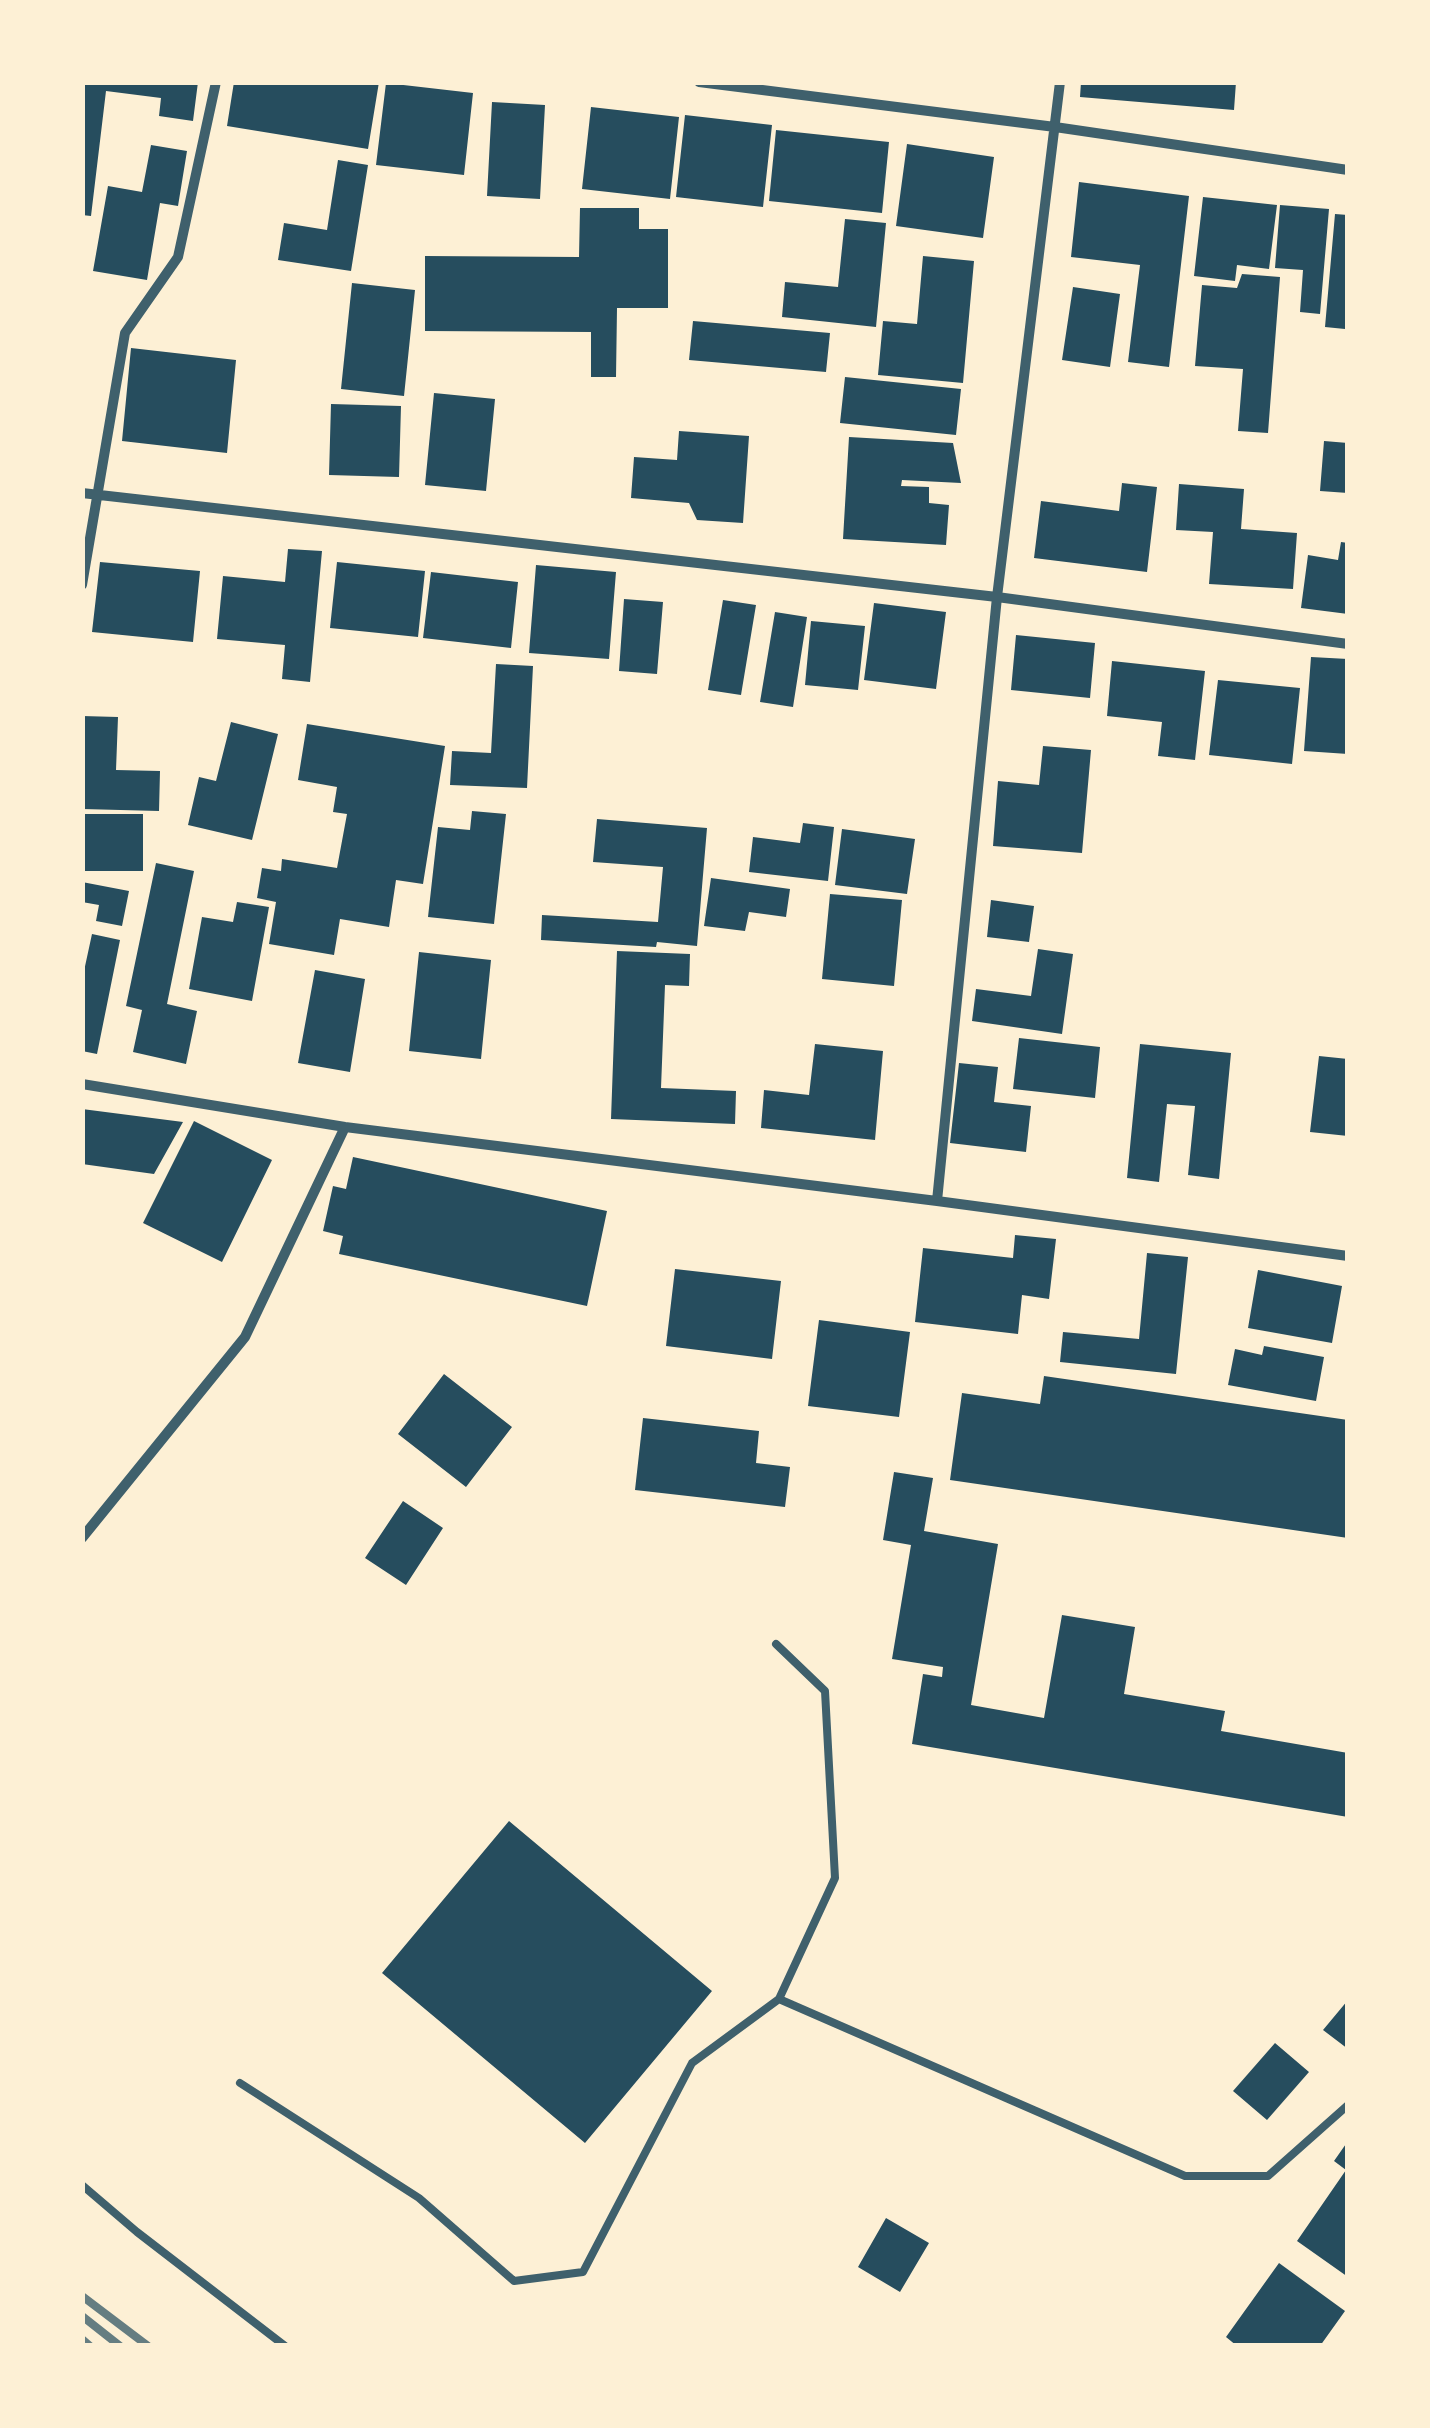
<!DOCTYPE html>
<html>
<head>
<meta charset="utf-8">
<style>
  body { margin:0 }
  #map { position:relative; width:1430px; height:2428px; overflow:hidden; background:#fdf0d5; font-family:"Open Sans",sans-serif }
  canvas { display:block }
  .frame { position:absolute; inset:0; border:85px solid #fdf0d5; pointer-events:none }
</style>
</head>
<body>
<div id="map">
<canvas width="1430" height="2428"></canvas>
<div class="frame"></div>
</div>
<script>
const c = document.querySelector('canvas').getContext('2d');
c.lineJoin = 'round';
function fillPath(path, color) {
  c.fillStyle = color;
  c.fill(path, 'evenodd');
}
function toPath(rows) {
  const path = new Path2D();
  for (const r of rows) {
    path.moveTo(r[0], r[1]);
    for (let i = 2; i < r.length; i += 2) path.lineTo(r[i], r[i + 1]);
  }
  return path;
}
function strokePath(path, color, width, dash) {
  c.strokeStyle = color;
  c.lineWidth = width;
  c.lineCap = dash ? 'butt' : 'round';
  c.setLineDash(dash || []);
  c.stroke(path);
}
fillPath(toPath([
  [82,82,198,82,193,121,159,116,161,98,106,91,91,216,82,215],
  [234,82,379,82,368,149,227,126],
  [1081,82,1236,82,1234,110,1080,97],
  [386,83,473,93,464,175,376,165],
  [492,102,545,105,540,199,487,196],
  [591,107,679,117,670,199,582,189],
  [685,115,772,125,763,207,676,197],
  [776,130,889,142,882,213,769,201],
  [907,144,994,157,983,238,896,226],
  [151,145,187,151,178,206,160,203,147,280,93,271,108,186,142,192],
  [338,160,368,165,351,271,278,260,284,223,327,230],
  [1079,182,1189,196,1169,367,1128,362,1140,265,1071,257],
  [1203,197,1277,205,1269,269,1237,265,1235,281,1194,276],
  [1280,205,1329,209,1320,314,1300,312,1303,270,1275,268],
  [580,208,639,208,639,229,668,229,668,308,617,308,616,377,591,377,591,332,425,331,425,256,579,257],
  [1335,214,1348,215,1348,299,1345,329,1325,327],
  [845,219,886,223,876,327,782,317,785,282,838,287],
  [923,256,974,261,963,383,878,375,883,321,917,324],
  [1242,274,1280,277,1268,433,1238,431,1243,369,1195,366,1202,285,1237,288],
  [352,283,415,290,404,396,341,389],
  [1073,287,1120,294,1110,367,1062,360],
  [693,321,830,333,826,372,689,360],
  [131,348,236,360,227,453,122,441],
  [845,377,961,389,956,435,840,423],
  [434,393,495,399,486,491,425,485],
  [331,404,401,406,399,477,329,475],
  [679,431,749,436,743,523,697,520,689,503,631,498,634,457,677,460],
  [849,437,953,443,961,483,902,480,901,486,929,487,929,503,949,505,946,545,843,539],
  [1324,441,1348,443,1348,493,1320,491],
  [1122,483,1157,487,1147,572,1034,558,1041,501,1119,511],
  [1179,484,1244,489,1241,529,1297,533,1293,589,1209,584,1213,532,1176,530],
  [1341,542,1348,543,1348,614,1301,608,1308,555,1338,560],
  [288,549,322,551,310,682,282,679,285,645,217,639,223,576,285,582],
  [100,562,200,571,193,642,92,632],
  [337,562,425,571,418,637,330,628],
  [536,565,616,572,609,659,529,653],
  [431,572,518,582,511,648,423,638],
  [624,599,663,602,657,674,619,671],
  [723,600,756,605,741,695,708,690],
  [874,603,946,612,936,689,864,680],
  [775,612,807,617,793,707,760,702],
  [811,621,865,626,858,690,805,685],
  [1016,635,1095,643,1090,698,1011,690],
  [1311,657,1348,659,1348,754,1304,751],
  [1112,661,1205,671,1195,760,1158,756,1162,722,1107,716],
  [496,664,533,666,527,788,450,785,452,751,491,753],
  [1218,680,1300,688,1292,764,1209,755],
  [82,716,118,717,116,770,160,771,159,811,82,809],
  [231,722,278,734,252,840,188,825,199,777,216,781],
  [307,724,445,746,423,884,396,880,389,927,340,919,334,955,269,944,276,902,257,898,262,868,281,871,282,859,337,868,347,814,333,812,337,787,298,780],
  [1043,746,1091,750,1082,853,993,846,998,781,1039,785],
  [472,811,506,814,494,924,428,917,438,827,470,830],
  [82,814,143,814,143,871,82,871],
  [597,819,707,828,697,946,657,942,656,947,541,940,542,915,658,922,663,867,593,862],
  [803,823,834,827,828,881,749,872,753,837,800,843],
  [842,829,915,839,907,894,835,885],
  [156,863,194,871,167,1004,197,1011,186,1064,133,1052,142,1010,126,1006],
  [711,878,790,889,786,917,749,912,745,931,704,926],
  [82,882,129,891,122,926,96,921,99,905,82,902],
  [830,894,902,900,894,986,822,979],
  [991,900,1034,906,1029,942,987,937],
  [237,902,269,907,252,1001,189,989,202,917,233,922],
  [92,934,120,940,97,1054,82,1051,82,971,84,971],
  [1038,949,1073,954,1062,1034,972,1021,976,989,1031,996],
  [617,951,690,954,689,986,665,985,661,1088,736,1091,735,1124,611,1119],
  [419,952,491,960,481,1059,409,1051],
  [315,970,365,979,350,1072,298,1063],
  [1019,1038,1100,1047,1095,1098,1013,1089],
  [815,1044,883,1051,875,1140,761,1128,764,1090,809,1095],
  [1140,1044,1231,1053,1219,1179,1188,1175,1195,1106,1167,1104,1159,1182,1127,1178],
  [1319,1056,1348,1059,1348,1136,1310,1132],
  [959,1063,998,1067,994,1102,1031,1106,1026,1152,950,1143],
  [82,1109,183,1122,154,1174,82,1164],
  [194,1121,272,1160,222,1262,143,1223],
  [353,1157,607,1211,587,1306,339,1254,343,1236,323,1231,333,1186,346,1189],
  [1015,1235,1056,1239,1049,1299,1022,1295,1018,1334,915,1322,923,1248,1013,1258],
  [1147,1253,1188,1257,1176,1374,1060,1362,1063,1332,1139,1339],
  [675,1269,781,1281,772,1359,666,1346],
  [1258,1270,1342,1286,1332,1343,1248,1328],
  [819,1320,910,1332,899,1417,808,1406],
  [1264,1346,1324,1357,1316,1401,1228,1385,1235,1349,1262,1355],
  [444,1374,512,1427,466,1487,398,1434],
  [1044,1376,1348,1420,1348,1538,950,1480,962,1393,1040,1404],
  [643,1418,759,1431,756,1463,790,1467,785,1507,635,1490],
  [894,1472,933,1478,924,1531,998,1544,971,1705,1044,1718,1062,1615,1135,1627,1124,1694,1225,1711,1221,1731,1348,1753,1348,1817,912,1744,923,1674,942,1677,943,1667,892,1659,911,1545,883,1540],
  [403,1501,443,1528,406,1585,365,1558],
  [509,1821,712,1991,585,2143,382,1973],
  [1348,2000,1348,2049,1323,2030],
  [1275,2043,1309,2072,1267,2120,1233,2091],
  [1348,2141,1348,2277,1297,2241,1346,2170,1334,2161],
  [886,2218,929,2243,900,2292,858,2267],
  [1279,2263,1345,2311,1320,2346,1237,2346,1226,2337]
]), '#264d5e');
strokePath(toPath([
  [779,1999,1185,2176,1268,2176,1348,2105],
  [240,2083,419,2198,514,2281,583,2272,692,2063,779,1999,835,1878,825,1691,776,1644],
  [82,2185,137,2232,285,2346]
]), '#3f606c', 8);
strokePath(toPath([
  [699,82,1055,127,1348,170],
  [82,493,997,597,1348,644],
  [82,585,125,333,178,257,216,82],
  [82,1084,345,1127,937,1201,1348,1256],
  [937,1201,997,597,1060,82],
  [82,1538,245,1337,345,1127]
]), '#3f606c', 10);
strokePath(toPath([
  [82,2296,148,2346],
  [82,2316,120,2346],
  [82,2339,90,2346]
]), '#657d81', 8);
</script>
</body>
</html>
